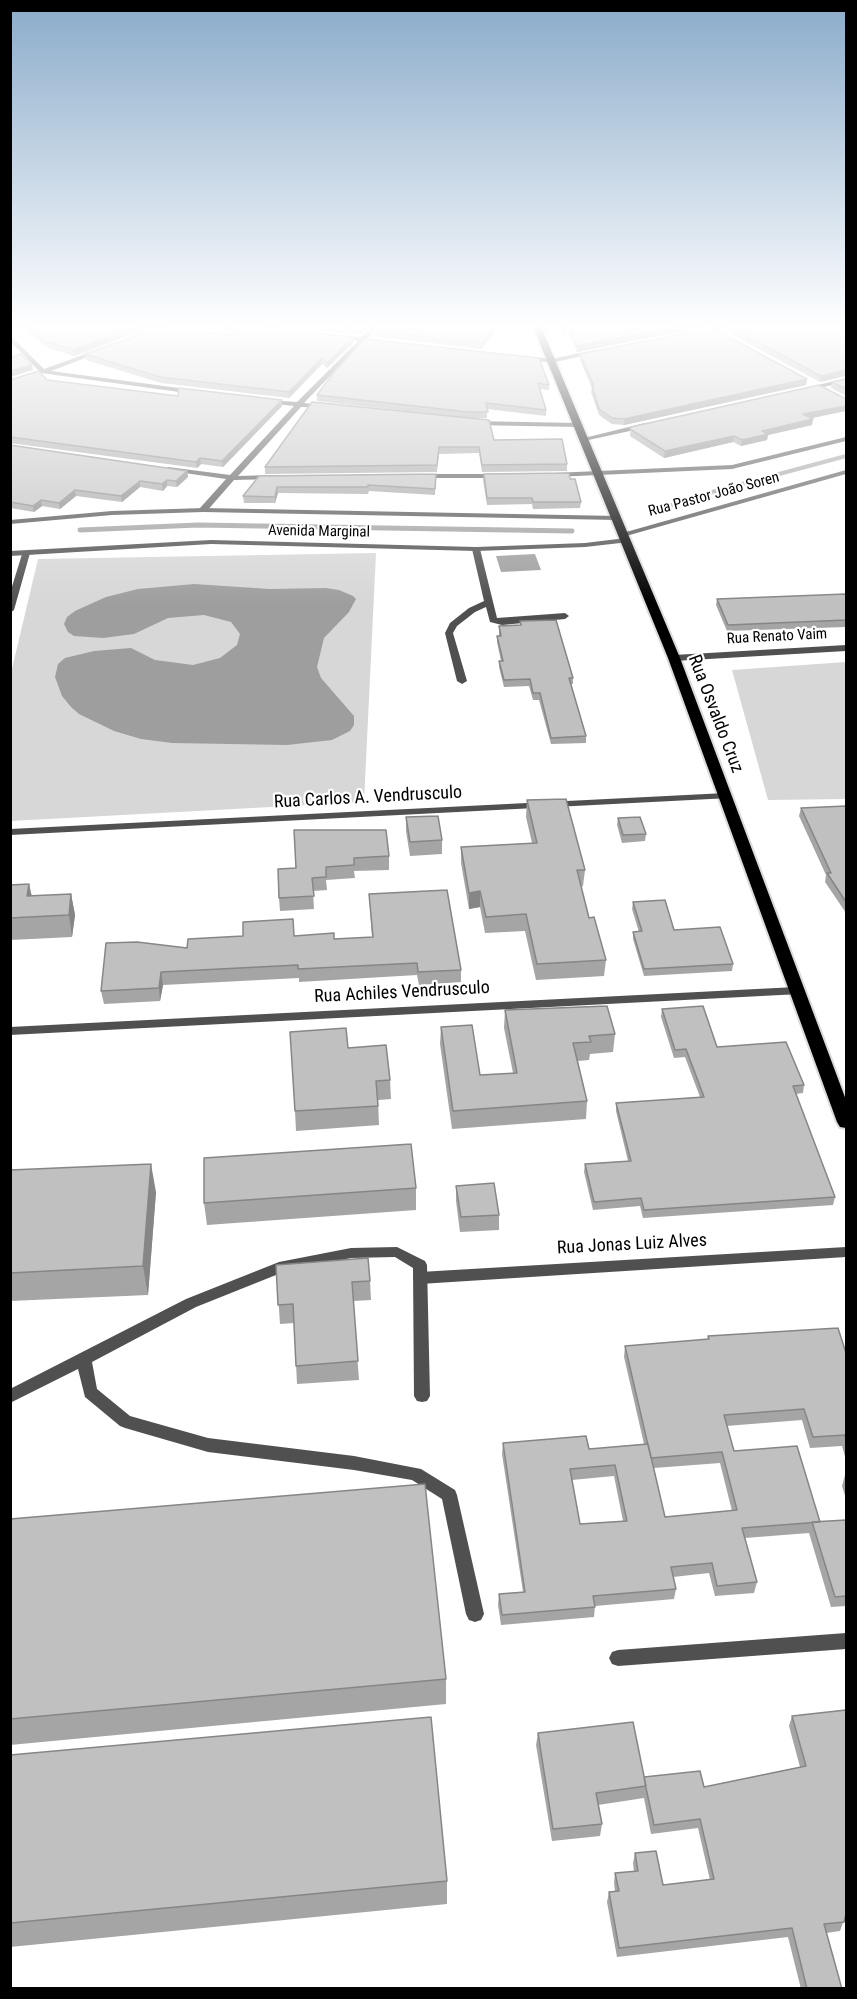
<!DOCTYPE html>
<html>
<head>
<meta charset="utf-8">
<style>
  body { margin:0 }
  #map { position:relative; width:857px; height:1999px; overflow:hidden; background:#fff; font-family:"Roboto Condensed",sans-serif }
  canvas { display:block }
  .frame { position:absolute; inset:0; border:12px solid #000; pointer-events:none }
</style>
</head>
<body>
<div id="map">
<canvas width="857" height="1999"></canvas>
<div class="frame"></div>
</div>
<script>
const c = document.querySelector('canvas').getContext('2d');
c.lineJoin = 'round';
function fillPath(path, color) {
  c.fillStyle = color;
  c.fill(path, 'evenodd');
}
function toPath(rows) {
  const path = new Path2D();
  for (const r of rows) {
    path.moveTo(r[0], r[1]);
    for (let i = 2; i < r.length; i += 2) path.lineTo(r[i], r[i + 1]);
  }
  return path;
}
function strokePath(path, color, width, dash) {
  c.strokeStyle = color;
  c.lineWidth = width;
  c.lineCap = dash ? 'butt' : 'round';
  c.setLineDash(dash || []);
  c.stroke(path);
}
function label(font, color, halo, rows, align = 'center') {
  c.font = font + ' "Roboto Condensed",sans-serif';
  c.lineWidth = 4.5;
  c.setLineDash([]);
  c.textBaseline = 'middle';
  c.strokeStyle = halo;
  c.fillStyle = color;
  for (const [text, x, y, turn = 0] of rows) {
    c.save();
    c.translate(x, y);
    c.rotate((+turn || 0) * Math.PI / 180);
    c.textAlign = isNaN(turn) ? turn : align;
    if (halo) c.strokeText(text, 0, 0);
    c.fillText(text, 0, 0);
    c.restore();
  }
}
fillPath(toPath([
  [376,553,364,802,11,821,11,673,38,559],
  [846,662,846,799,768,800,732,670]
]), '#d7d7d7');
fillPath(toPath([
  [535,554,541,570,501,572,496,556],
  [194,584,270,589,326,588,339,590,353,596,356,599,349,612,324,638,317,667,321,678,354,716,354,725,350,731,332,740,287,745,172,743,141,739,114,731,79,714,71,707,62,696,55,677,58,664,65,658,94,651,131,648,155,660,193,665,220,658,237,645,240,634,231,622,204,615,168,618,134,634,103,638,74,636,68,632,64,624,67,617,75,611,106,597,138,589]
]), '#9e9e9e');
strokePath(toPath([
  [651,512,712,492,846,456]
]), '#9e9e9e', 4);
strokePath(toPath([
  [80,530,198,525,572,531]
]), '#9e9e9e', 5);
const trunk = toPath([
  [532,324,540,324,680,658,846,1100,846,1128,840,1127,837,1122,668,658,532,324]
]);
strokePath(trunk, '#dbdbdb', 4);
fillPath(toPath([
  [473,547,480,549,497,618,565,613,569,616,565,619,502,625,490,622,486,607,475,612,457,626,453,633,467,681,462,684,457,681,445,633,450,623,469,608,484,601,472,549,473,547],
  [397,1247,425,1261,427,1265,430,1396,427,1401,422,1402,417,1401,414,1396,413,1268,395,1257,351,1258,281,1273,196,1307,92,1362,97,1389,130,1416,208,1438,354,1456,421,1469,455,1490,457,1495,484,1614,481,1620,475,1622,469,1620,466,1614,442,1499,412,1480,354,1470,208,1452,125,1428,120,1426,85,1397,78,1369,10,1403,10,1389,186,1299,279,1262,351,1248,397,1247]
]), '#505050');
fillPath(toPath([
  [168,324,176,324,154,333,149,332,168,324],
  [375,324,381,324,368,338,382,340,382,342,364,341,304,403,327,406,327,408,301,407,238,476,273,475,277,477,276,479,234,480,206,512,200,512,200,508,226,479,171,471,167,469,168,467,230,475,294,406,268,403,264,401,266,400,297,402,358,341,338,339,336,338,336,336,361,337,375,324],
  [728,324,740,324,700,333,697,331,728,324],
  [10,335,44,369,99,349,101,350,101,352,51,371,194,390,197,392,194,394,41,373,10,341,10,335],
  [594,350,597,352,596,353,551,363,520,358,523,356,551,359,594,350],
  [846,378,846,382,805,391,802,389,846,378],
  [470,421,579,423,583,425,579,427,473,425,469,423,470,421],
  [645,423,648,423,648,427,584,441,580,439,645,423],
  [846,437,846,441,732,469,554,477,550,475,554,473,732,465,846,437],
  [846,470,846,474,626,536,619,534,846,470],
  [419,474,498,474,502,476,498,478,422,478,418,476,419,474],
  [23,551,30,553,14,610,10,613,10,593,23,551],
  [846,645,846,651,674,661,669,658,674,655,846,645],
  [726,793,730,794,731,796,730,798,10,835,10,829,726,793],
  [796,987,802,991,800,994,10,1035,10,1027,796,987],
  [846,1247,846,1257,420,1284,415,1282,413,1278,415,1274,420,1272,846,1247],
  [846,1633,846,1649,618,1666,612,1664,609,1658,612,1652,618,1650,846,1633]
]), '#505050');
fillPath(toPath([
  [203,508,617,516,621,518,617,520,203,512,112,515,10,524,10,520,112,511,203,508],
  [626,538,630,540,629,542,585,547,476,551,211,544,10,556,10,551,211,540,476,547,585,543,626,538]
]), '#505050');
fillPath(trunk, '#000');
fillPath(toPath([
  [18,324,151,324,151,327,74,356,48,348],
  [217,324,236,324,353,337,353,343,327,368,322,364,289,398,161,383,86,360,85,354,177,330,233,336],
  [261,324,372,324,360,335],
  [379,324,502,324,481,349,373,336,373,331],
  [559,324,717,324,577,352,568,331,564,336,560,325],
  [846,324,846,377,845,376,820,382,725,331,726,325],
  [365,339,549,385,549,390,540,389,546,410,546,416,487,409,487,418,468,418,317,401,317,395],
  [580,354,807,379,806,385,624,425,612,424,599,415,591,392,592,388,580,360],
  [846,379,846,396,831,388,832,382],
  [10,380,47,380,178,396,282,406,223,467,201,464,197,468,10,443],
  [811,419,813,419,812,425,768,435,767,440,741,446,733,442,664,458,630,436,631,427],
  [494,440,567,464,567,471,482,472,479,453,439,454,437,472,265,474,265,467],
  [10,445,187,471,188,477,177,487,167,486,163,491,140,487,122,502,76,496,60,509,42,506,34,512,10,508],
  [436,474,435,495,369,491,368,494,278,493,275,503,244,503,243,496,259,476],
  [484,474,570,479,581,502,580,508,533,509,532,504,487,505,483,480],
  [846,594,846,627,727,631,716,605,717,599],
  [520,621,573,678,573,684,571,684,586,736,586,743,551,744,539,700,533,700,529,686,504,687,499,667,499,661,501,661,497,642,497,636,499,636,499,626,520,625],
  [527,800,585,870,583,886,581,887,589,918,606,960,604,976,536,980,525,931,485,933,480,907,469,909,461,863,461,847,532,843,526,817],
  [846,806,846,913,825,882,826,875,799,816,801,808],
  [406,817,442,840,442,854,410,856,406,831],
  [618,818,646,834,645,841,622,843,617,825],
  [294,830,389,856,389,870,354,871,355,878,326,880,327,890,313,891,314,909,280,911,279,898,296,868],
  [29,884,32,896,71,894,75,915,72,937,10,940,10,885],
  [369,894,461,970,461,982,419,985,417,975,299,982,299,978,163,985,160,1001,104,1004,101,991,187,948,294,936,334,939,372,937],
  [633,902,674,930,733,964,732,971,644,976,633,939,633,932,639,932,632,909],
  [662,1009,717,1047,804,1085,803,1093,796,1094,835,1197,833,1205,643,1218,640,1206,593,1210,584,1172,585,1164,628,1161,616,1111,616,1103,700,1097,685,1057,674,1058,661,1017],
  [505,1010,615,1034,613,1052,590,1054,589,1060,578,1061,587,1101,586,1119,452,1129,440,1044,441,1027,480,1075,513,1073,504,1028],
  [348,1048,390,1080,391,1099,378,1100,379,1125,296,1131,295,1111],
  [10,1170,156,1192,148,1295,10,1301],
  [456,1186,499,1215,499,1230,460,1232,456,1201],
  [416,1188,416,1210,207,1225,204,1203],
  [276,1265,370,1281,371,1300,353,1301,359,1380,297,1384,294,1323,280,1324],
  [708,1336,846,1353,846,1460,842,1446,810,1448,802,1420,726,1426,734,1451,820,1522,846,1520,846,1606,831,1607,809,1533,745,1538,757,1582,754,1593,715,1596,709,1573,673,1577,676,1589,674,1599,595,1606,594,1617,501,1625,498,1605,499,1594,523,1592,502,1454,503,1443,589,1449,644,1444,624,1357,625,1346,707,1340],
  [720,1463,732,1511,665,1517,654,1468],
  [614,1476,623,1521,580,1524,572,1480],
  [845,1475,846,1475,846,1499,842,1486],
  [10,1519,446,1679,446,1704,10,1745],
  [846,1710,846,1917,845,1917,840,1931,826,1933,842,1989,801,1989,788,1937,617,1957,607,1902,609,1892,615,1891,614,1883,615,1873,634,1872,633,1863,635,1853,663,1885,710,1880,698,1828,651,1834,644,1798,598,1805,602,1824,600,1836,552,1841,536,1745,538,1733,644,1777,704,1787,800,1767,789,1726,792,1716],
  [10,1755,447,1881,447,1904,10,1947]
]), '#a5a5a5');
fillPath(toPath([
  [145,324,151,324,151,327,74,356,73,350],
  [366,324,372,324,360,335,360,329],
  [497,324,502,324,481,349,481,343],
  [690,324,717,324,577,352,577,346],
  [568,326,568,331,564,336,564,330],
  [353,337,353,343,327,368,327,363],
  [322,358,322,364,289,398,289,392],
  [32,365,33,370,10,377,10,371],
  [846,370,845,376,820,382,821,376],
  [807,379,806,385,624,425,624,419],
  [282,400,282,406,223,467,222,461],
  [846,406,846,411,803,420,803,414],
  [813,419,812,425,768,435,767,440,741,446,742,440,762,431],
  [734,436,733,442,664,458,665,451],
  [200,458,201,464,197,468,196,462],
  [187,471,188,477,177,487,176,481],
  [167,480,167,486,163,491,162,484],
  [140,481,140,487,122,502,121,496],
  [277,487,278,493,275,503,275,497],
  [75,490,76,496,60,509,59,503],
  [41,500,42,506,34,512,33,506],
  [29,884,33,905,27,896],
  [480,891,480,907,469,909,469,893],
  [71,894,75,915,72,937,69,915],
  [161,972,163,985,160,1001,159,988],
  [151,1164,156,1192,148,1295,143,1266]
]), '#868686');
const building = toPath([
  [24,324,145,324,73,350,47,342,24,324],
  [224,324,236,324,353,337,327,363,322,358,289,392,160,377,85,354,163,326,177,330,242,336,224,324],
  [312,324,366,324,360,329,312,324],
  [379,324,497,324,481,343,373,331,379,324],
  [562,324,690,324,577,346,568,326,564,330,562,324],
  [730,324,846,324,846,370,821,376,726,325,730,324],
  [712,328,807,379,624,419,612,418,599,409,592,386,594,386,580,354,712,328],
  [365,339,539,358,549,385,538,383,546,410,486,403,488,412,468,412,317,395,336,370,365,339],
  [21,354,32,365,10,371,10,358,21,354],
  [39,371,47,380,178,396,179,388,282,400,222,461,200,458,196,462,10,437,10,380,39,371],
  [846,379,846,389,832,382,846,379],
  [819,385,846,399,846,406,803,414,813,419,762,431,768,434,742,440,734,436,665,451,630,429,631,427,819,385],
  [312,402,489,420,494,440,562,439,567,464,482,465,479,447,439,447,437,465,265,467,312,402],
  [10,445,187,471,176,481,167,480,162,484,140,481,121,496,75,490,59,503,41,500,33,506,10,502,10,445],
  [569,473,570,479,575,479,581,502,533,502,532,498,487,498,484,474,569,473],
  [436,474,435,489,368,485,368,487,277,487,275,497,243,496,259,476,436,474],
  [846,594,846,620,728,625,717,599,846,594],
  [556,620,573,678,569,678,586,736,551,738,540,693,533,693,530,679,504,680,499,661,503,661,497,636,501,636,499,626,521,625,520,621,556,620],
  [566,799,585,870,577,870,589,918,594,917,606,960,537,964,526,914,486,917,480,891,469,893,461,847,537,843,527,800,566,799],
  [846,806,846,902,827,873,831,873,801,808,846,806],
  [438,816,442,840,410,842,406,817,438,816],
  [640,817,646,834,623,835,618,818,640,817],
  [294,830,386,830,389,856,354,858,354,865,326,867,326,877,312,878,314,896,279,898,278,869,296,868,294,830],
  [29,884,27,896,71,894,69,915,10,918,10,885,29,884],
  [447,890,461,970,418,972,417,963,298,969,298,965,161,972,159,988,101,991,106,943,137,942,187,948,188,939,243,936,243,922,293,919,294,936,334,933,334,939,373,937,369,894,447,890],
  [665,900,674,930,720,927,733,964,644,969,633,932,642,931,633,902,665,900],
  [607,1006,615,1034,589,1036,591,1042,573,1043,587,1101,453,1111,441,1027,472,1025,480,1075,517,1073,505,1010,607,1006],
  [703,1006,717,1047,786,1042,804,1085,793,1086,835,1197,644,1210,641,1198,594,1202,585,1164,631,1161,616,1103,704,1097,686,1049,675,1050,662,1009,703,1006],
  [346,1028,348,1048,386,1045,390,1080,376,1081,378,1106,295,1111,290,1032,346,1028],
  [411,1144,416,1188,204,1203,204,1158,411,1144],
  [151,1164,143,1266,10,1273,10,1170,151,1164],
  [494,1183,499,1215,461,1217,456,1186,494,1183],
  [368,1258,370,1281,352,1282,358,1361,296,1366,293,1304,278,1305,276,1265,368,1258],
  [838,1328,846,1353,846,1440,845,1435,813,1437,804,1409,724,1415,734,1451,797,1446,820,1522,742,1528,757,1582,717,1586,712,1563,671,1567,676,1589,593,1596,595,1607,502,1615,499,1594,525,1592,503,1443,586,1436,589,1449,648,1444,665,1517,737,1510,722,1452,651,1458,625,1346,709,1339,708,1336,838,1328],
  [615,1465,627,1521,580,1524,570,1469,615,1465],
  [425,1484,446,1679,10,1719,10,1519,425,1484],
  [846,1520,846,1596,835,1597,812,1522,846,1520],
  [846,1710,846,1914,844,1922,824,1924,842,1989,807,1989,792,1928,619,1948,609,1892,619,1891,615,1873,638,1871,635,1853,656,1851,663,1885,714,1879,700,1819,654,1825,646,1788,644,1777,700,1771,704,1787,806,1766,792,1716,846,1710],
  [431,1717,447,1881,10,1923,10,1755,431,1717],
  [633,1722,646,1786,596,1793,602,1824,553,1829,538,1733,633,1722]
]);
fillPath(building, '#c0c0c0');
strokePath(building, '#868686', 1.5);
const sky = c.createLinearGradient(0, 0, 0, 604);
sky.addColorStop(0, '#8aabca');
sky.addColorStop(0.54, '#fff');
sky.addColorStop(1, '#ffffff00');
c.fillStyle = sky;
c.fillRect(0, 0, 857, 604);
label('15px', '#000', '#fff', [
  ["Rua Pastor João Soren",714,495,-15],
  ["Avenida Marginal",319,532,1],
  ["Rua Renato Vaim",777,637,-3]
]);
label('18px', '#000', '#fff', [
  ["Rua Osvaldo Cruz",715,714,69],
  ["Rua Carlos A. Vendrusculo",368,798,-3],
  ["Rua Achiles Vendrusculo",402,993,-3],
  ["Rua Jonas Luiz Alves",632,1245,-3]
]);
</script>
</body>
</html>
